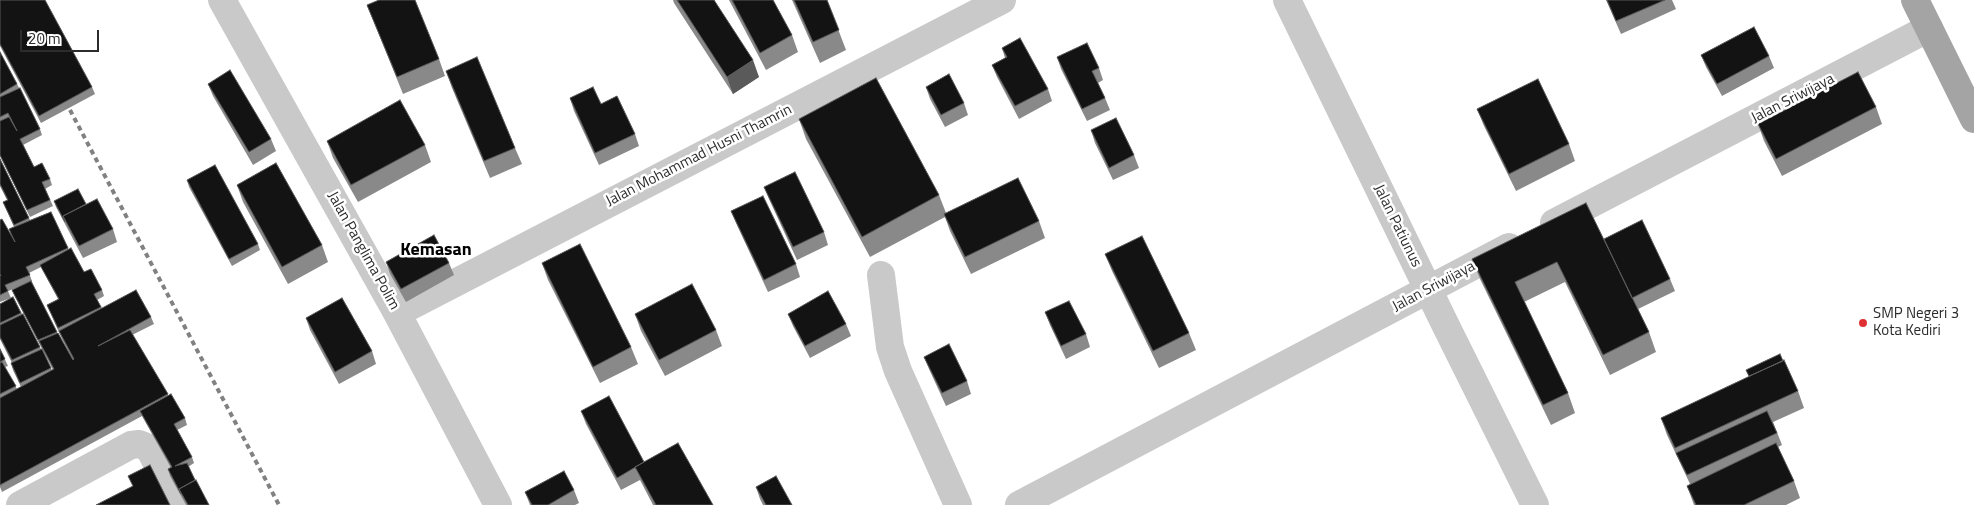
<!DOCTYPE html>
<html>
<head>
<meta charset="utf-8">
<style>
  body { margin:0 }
  #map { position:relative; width:1974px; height:505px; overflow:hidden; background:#fff; font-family:"Titillium Web",sans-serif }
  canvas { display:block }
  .scale { position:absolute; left:20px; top:30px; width:79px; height:22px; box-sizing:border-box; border:2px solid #2c2c2c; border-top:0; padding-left:6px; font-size:15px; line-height:18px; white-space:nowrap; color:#2c2c2c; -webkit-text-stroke:4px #fff; paint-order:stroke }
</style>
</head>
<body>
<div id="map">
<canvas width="1974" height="505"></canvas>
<div class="scale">20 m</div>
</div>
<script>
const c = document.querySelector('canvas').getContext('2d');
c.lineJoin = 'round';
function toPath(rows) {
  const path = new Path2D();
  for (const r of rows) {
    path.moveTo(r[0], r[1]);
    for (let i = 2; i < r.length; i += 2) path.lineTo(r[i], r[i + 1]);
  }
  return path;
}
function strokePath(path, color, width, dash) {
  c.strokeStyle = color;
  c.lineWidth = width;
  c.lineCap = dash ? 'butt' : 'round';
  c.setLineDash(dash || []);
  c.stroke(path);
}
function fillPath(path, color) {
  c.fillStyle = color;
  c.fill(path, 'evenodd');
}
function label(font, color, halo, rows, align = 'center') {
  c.font = font + ' "Titillium Web",sans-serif';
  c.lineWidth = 5;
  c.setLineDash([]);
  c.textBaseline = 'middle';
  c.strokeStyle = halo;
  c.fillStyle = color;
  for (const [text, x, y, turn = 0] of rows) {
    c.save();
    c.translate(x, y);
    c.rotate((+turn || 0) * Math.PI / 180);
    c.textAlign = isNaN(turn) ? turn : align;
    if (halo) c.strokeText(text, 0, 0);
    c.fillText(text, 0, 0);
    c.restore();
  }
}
strokePath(toPath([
  [222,0,397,313,498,505],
  [1287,0,1446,326,1535,505],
  [1554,223,1929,28],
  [881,275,890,347,898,371,958,505],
  [397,313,1002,0],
  [20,505,131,445,139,444,149,448,178,505],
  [1019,505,1509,247]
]), '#c9c9c9', 28);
strokePath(toPath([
  [1915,0,1974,119]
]), '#a4a4a4', 28);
strokePath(toPath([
  [70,110,279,505]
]), '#818181', 4, [5, 4]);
fillPath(toPath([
  [0,0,92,87,95,94,41,123,0,46],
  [673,0,714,0,759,77,733,94,674,3],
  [729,0,773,0,792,35,798,52,766,70],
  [792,0,827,0,846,50,820,63],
  [1606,0,1672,0,1676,9,1621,34],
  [367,5,439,59,445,76,403,94],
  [1002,48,1048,89,1052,101,1019,119,997,77,992,65,1005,58],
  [0,52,17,84,40,129,42,135,23,145,34,167,50,179,52,185,45,189,53,206,30,217,0,156],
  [1701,55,1769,56,1774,68,1722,96,1706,67],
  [1057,57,1099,68,1103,80,1098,83,1105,98,1110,110,1087,121,1061,69],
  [446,71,515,148,522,164,490,178,452,88],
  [208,84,271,139,276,151,253,165,213,96],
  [926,87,964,103,968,115,945,127,930,99],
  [570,98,601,104,635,134,639,146,599,165,574,111],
  [1876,107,1882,124,1782,176,1764,141,1758,124],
  [1477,109,1569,144,1575,161,1516,191,1484,126],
  [799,119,939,195,946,213,1039,221,1045,238,971,274,950,231,945,217,870,257,806,139],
  [1091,130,1134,155,1139,168,1113,180,1095,143],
  [327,141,425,145,431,162,358,202,333,158],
  [0,159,30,220,51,212,69,250,84,272,102,290,104,296,97,300,102,308,151,317,154,324,132,335,168,395,185,418,187,425,177,430,192,457,194,463,188,467,209,505,186,505,170,476,168,469,171,468,142,416,2,492,0,487,0,349,8,366,5,367,17,389,21,387,13,370,11,363,12,363,0,339,0,304,13,297,22,314,23,314,41,349,52,370,53,370,15,297,12,290,21,286,8,291,11,298,0,302,0,220,10,233,14,227,3,202,7,200,0,186],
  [41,267,58,299,47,305,61,337,73,360,57,333,31,282,32,281,29,273],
  [187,180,258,244,260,250,232,266,189,187],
  [237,185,322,245,328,262,288,284,243,202],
  [764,187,824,232,828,245,797,260,769,199],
  [54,201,86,204,113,229,117,242,83,258,56,207],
  [731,211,796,264,800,277,768,292,736,223],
  [1604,239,1670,279,1675,291,1638,309,1649,332,1656,352,1610,375,1565,282,1524,302,1568,393,1575,413,1551,425,1480,279,1472,259],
  [1105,254,1189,333,1196,350,1159,368,1112,271],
  [386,262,449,263,454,275,406,302,390,274],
  [542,263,631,347,638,364,600,383,548,280],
  [1045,312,1086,334,1090,347,1066,359,1050,325],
  [635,314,716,330,722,346,665,376,641,331],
  [788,314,846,324,851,336,810,358,793,326],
  [306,318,372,351,376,364,339,384,310,330],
  [924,357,967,381,971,394,946,406,929,369],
  [1746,370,1798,391,1804,408,1773,422,1782,445,1778,447,1794,481,1800,498,1786,505,1694,505,1687,486,1690,484,1667,435,1661,418,1749,377],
  [581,411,644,462,713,505,653,505,640,480,621,490,586,424],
  [756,487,792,505,763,505,760,499],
  [574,490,579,503,575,505,530,505,525,492]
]), '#898989');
fillPath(toPath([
  [753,60,759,77,733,94,727,77]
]), '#5a5a5a');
const building = toPath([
  [0,0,45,0,92,87,39,116,0,44,0,0],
  [379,0,415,0,439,59,397,77,367,5,379,0],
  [677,0,714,0,753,60,727,77,677,0],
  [732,0,773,0,792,35,760,53,732,0],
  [794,0,827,0,839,30,813,42,794,0],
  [1607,0,1665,0,1616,21,1607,0],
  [1754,27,1769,56,1717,84,1701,55,1754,27],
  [1020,38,1048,89,1015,106,992,65,1007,57,1002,48,1020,38],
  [1087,43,1099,68,1092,71,1105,98,1082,109,1057,57,1087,43],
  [0,52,17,84,0,94,0,52],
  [477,57,515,148,484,161,446,71,477,57],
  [230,70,271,139,249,152,208,84,230,70],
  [1858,72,1876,107,1776,159,1758,124,1858,72],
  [949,74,964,103,941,115,926,87,949,74],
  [876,78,939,195,862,237,799,119,876,78],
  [1538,79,1569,144,1509,174,1477,109,1538,79],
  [593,87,601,104,617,96,635,134,595,153,570,98,593,87],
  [20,88,40,129,20,139,34,167,42,163,50,179,42,182,50,200,27,210,0,155,0,121,9,117,17,131,8,113,0,117,0,97,20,88],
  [400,100,425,145,351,185,327,141,400,100],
  [1116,118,1134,155,1109,168,1091,130,1116,118],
  [0,159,29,218,14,225,3,202,8,200,0,184,0,159],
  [276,163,322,245,282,267,237,185,276,163],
  [215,165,258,244,229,259,187,180,215,165],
  [795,172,824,232,793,247,764,187,795,172],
  [1018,178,1039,221,965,257,944,214,1018,178],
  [78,189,86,204,63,216,65,222,54,201,78,189],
  [763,196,796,264,764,280,731,211,763,196],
  [97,199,113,229,79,246,63,216,97,199],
  [1586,203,1649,332,1603,355,1557,262,1515,282,1568,393,1543,405,1472,259,1586,203],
  [51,212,68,248,26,267,30,275,5,285,8,291,0,295,0,275,1,276,0,274,0,220,2,219,15,242,9,229,51,212],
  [1642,220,1670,279,1632,298,1604,239,1642,220],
  [434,235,449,263,401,289,386,262,434,235],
  [1142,236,1189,333,1153,351,1105,254,1142,236],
  [580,244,631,347,593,367,542,263,580,244],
  [71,248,84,272,91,269,102,290,94,294,101,307,58,328,47,305,59,299,40,265,71,248],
  [31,281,57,332,38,340,12,290,31,281],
  [692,284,716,330,659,360,635,314,692,284],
  [136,290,151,317,98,346,130,330,168,394,0,485,0,398,54,369,39,341,58,333,73,360,74,359,59,331,136,290],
  [828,291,846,324,805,346,788,314,828,291],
  [13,297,21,313,0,323,0,304,13,297],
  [342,298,372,351,335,372,306,318,342,298],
  [1069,301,1086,334,1061,346,1045,312,1069,301],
  [23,314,40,347,12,360,0,337,0,325,23,314],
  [949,344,967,381,942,393,924,357,949,344],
  [0,349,5,359,0,362,0,349],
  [42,349,51,368,20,383,11,363,42,349],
  [1780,354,1783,361,1749,376,1746,370,1780,354],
  [1784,360,1798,391,1675,448,1661,418,1784,360],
  [2,362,16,386,0,394,0,363,2,362],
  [171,394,185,418,174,424,192,457,175,466,187,463,195,480,179,489,181,494,168,469,172,467,140,411,171,394],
  [609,396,644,462,617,478,581,411,609,396],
  [1767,411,1777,433,1687,475,1676,453,1767,411],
  [678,443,713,505,656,505,635,467,678,443],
  [1776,443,1794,481,1744,505,1696,505,1687,486,1776,443],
  [150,465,170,505,96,505,133,486,128,476,150,465],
  [564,471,574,490,548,505,532,505,525,492,564,471],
  [776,476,792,505,766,505,756,487,776,476],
  [196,480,209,505,188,505,179,489,196,480]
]);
fillPath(building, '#131313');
strokePath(building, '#5a5a5a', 1);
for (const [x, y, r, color] of [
  [1863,323,5,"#df3134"]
]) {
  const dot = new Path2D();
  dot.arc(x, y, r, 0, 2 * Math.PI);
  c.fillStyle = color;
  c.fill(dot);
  strokePath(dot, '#fff', 2);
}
label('15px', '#2c2c2c', '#fff', [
  ["Jalan Sriwijaya",1793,99,-27],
  ["Jalan Mohammad Husni Thamrin",699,156,-27],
  ["Jalan Patiunus",1397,226,64],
  ["Jalan Panglima Polim",363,251,61],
  ["Jalan Sriwijaya",1434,287,-28]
]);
label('15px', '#2c2c2c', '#fff', [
  ["SMP Negeri 3",1873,314],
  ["Kota Kediri",1873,331]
], 'left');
label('bold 18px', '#000', '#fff', [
  ["Kemasan",436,251]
]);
</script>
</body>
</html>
